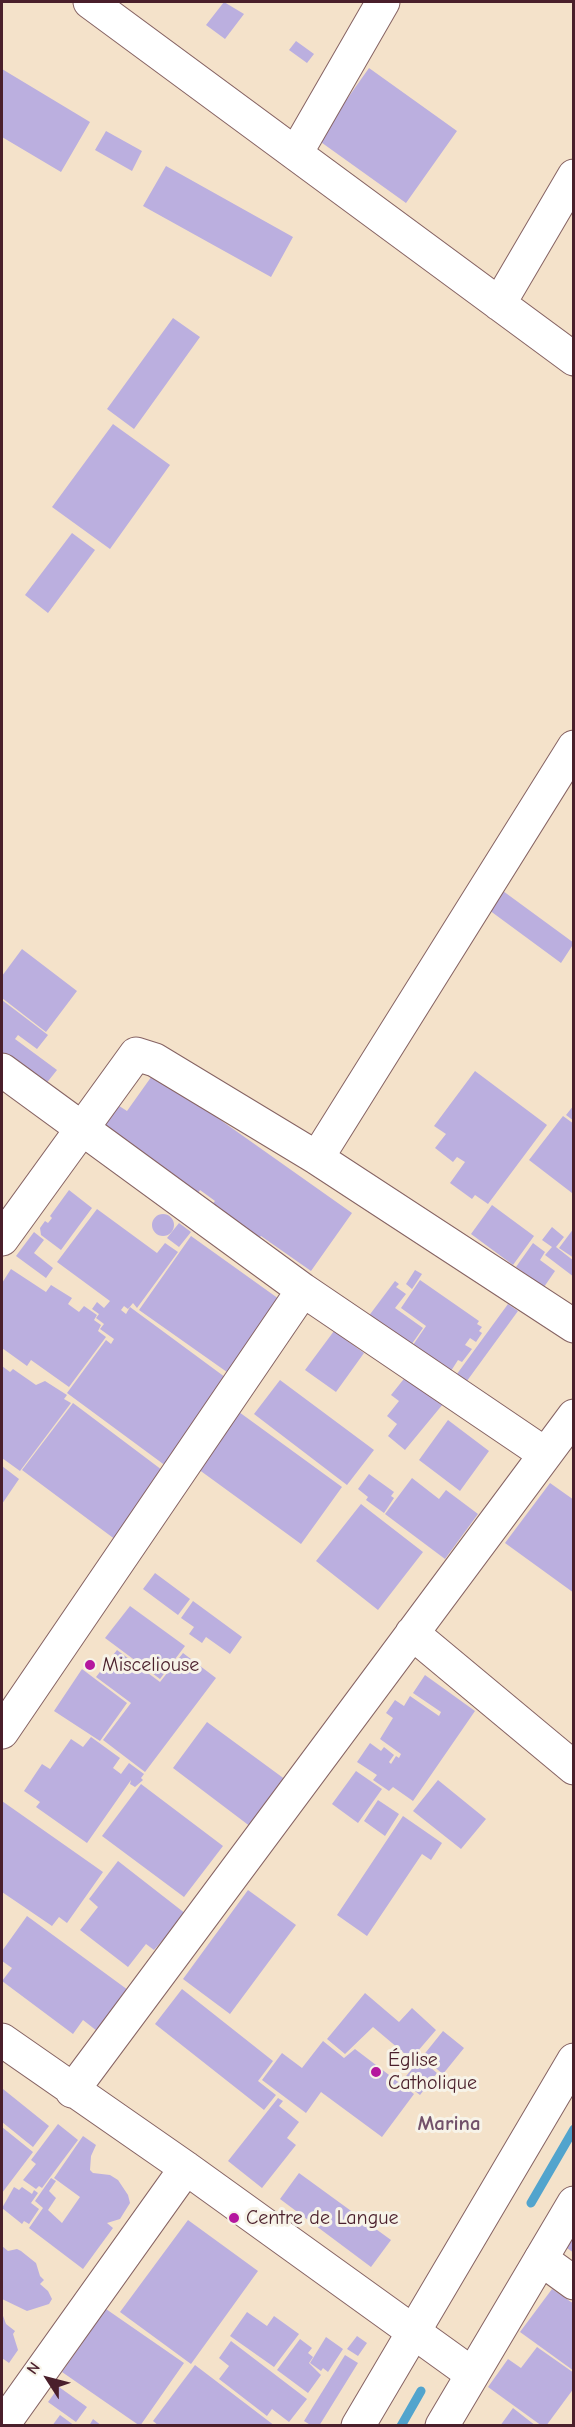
<!DOCTYPE html>
<html>
<head>
<meta charset="utf-8">
<style>
  body { margin:0 }
  #map { position:relative; width:575px; height:2427px; overflow:hidden; background:#f4e2ca; font-family:"Comic Neue",sans-serif }
  canvas { display:block }
  .frame { position:absolute; inset:0; border:3px solid #4a1f2b; pointer-events:none }
  .north { position:absolute; left:18px; top:2349px; width:60px; height:60px; -webkit-text-stroke:4px #f7f3e8; paint-order:stroke; rotate:306deg; font-size:16px; font-weight:700; line-height:24px; text-align:center; color:#4a1f2b }
  .north::after { content:''; display:block; margin:auto; width:21px; height:27px; background:#4a1f2b; clip-path:polygon(50% 0,100% 100%,50% 72%,0 100%) }
</style>
</head>
<body>
<div id="map">
<canvas width="575" height="2427"></canvas>
<div class="frame"></div>
<div class="north">N</div>
</div>
<script>
const c = document.querySelector('canvas').getContext('2d');
c.lineJoin = 'round';
function toPath(rows) {
  const path = new Path2D();
  for (const r of rows) {
    if (r.length === 3) {
      path.moveTo(r[0] + r[2], r[1]);
      path.arc(r[0], r[1], r[2], 0, 2 * Math.PI);
      continue;
    }
    path.moveTo(r[0], r[1]);
    for (let i = 2; i < r.length; i += 2) path.lineTo(r[i], r[i + 1]);
  }
  return path;
}
function strokePath(path, color, width, dash) {
  c.strokeStyle = color;
  c.lineWidth = width;
  c.lineCap = dash ? 'butt' : 'round';
  c.setLineDash(dash || []);
  c.stroke(path);
}
function fillPath(path, color) {
  c.fillStyle = color;
  c.fill(path, 'evenodd');
}
function label(font, color, halo, rows, align = 'center') {
  c.font = font + ' "Comic Neue",sans-serif';
  c.lineWidth = 6;
  c.setLineDash([]);
  c.textBaseline = 'middle';
  c.strokeStyle = halo;
  c.fillStyle = color;
  for (const [text, x, y, turn = 0] of rows) {
    c.save();
    c.translate(x, y);
    c.rotate((+turn || 0) * Math.PI / 180);
    c.textAlign = isNaN(turn) ? turn : align;
    if (halo) c.strokeText(text, 0, 0);
    c.fillText(text, 0, 0);
    c.restore();
  }
}
strokePath(toPath([
  [531,2203,574,2129],
  [401,2426,421,2391]
]), '#52a4cd', 9);
fillPath(toPath([
  [224,2,244,14,225,39,206,25],
  [296,41,314,54,307,63,289,50],
  [369,68,457,131,406,203,318,140],
  [2,69,90,122,61,172,2,137],
  [106,131,142,151,132,171,95,150],
  [166,166,293,237,271,277,143,206],
  [173,318,200,337,134,429,107,409],
  [113,424,170,465,110,549,52,507],
  [72,533,95,550,48,613,25,595],
  [503,891,574,943,561,963,489,910],
  [22,949,77,991,46,1032,2,998,2,976],
  [2,1000,48,1035,37,1049,18,1035,15,1039,57,1070,45,1085,2,1059],
  [475,1071,547,1125,488,1204,475,1195,472,1199,450,1183,465,1162,457,1157,453,1162,435,1148,446,1134,434,1126],
  [154,1073,352,1213,311,1271,261,1236,257,1241,210,1207,215,1201,200,1190,198,1193,171,1173,168,1177,96,1127,113,1102,127,1111],
  [574,1105,574,1121,566,1115],
  [563,1116,574,1124,572,1193,529,1160],
  [69,1190,92,1208,61,1250,41,1235,40,1228,45,1221,48,1223,52,1218,50,1216],
  [492,1205,534,1236,513,1265,471,1234],
  [97,1209,157,1253,165,1243,178,1252,137,1308,133,1303,128,1309,124,1306,121,1310,126,1314,130,1307,233,1383,170,1469,67,1393,106,1340,111,1344,114,1339,100,1329,104,1324,96,1318,99,1314,92,1309,97,1302,104,1308,110,1301,57,1262],
  [163,1225,11],
  [179,1223,191,1232,179,1247,167,1238],
  [552,1227,564,1237,556,1247,574,1261,574,1277,545,1255,552,1247,542,1240],
  [574,1228,574,1258,559,1248],
  [34,1232,44,1240,34,1253,53,1268,46,1278,16,1256],
  [191,1236,286,1304,234,1377,139,1310],
  [533,1243,545,1252,540,1260,555,1271,544,1287,516,1267],
  [11,1269,46,1292,51,1285,72,1298,68,1304,79,1312,84,1306,97,1315,94,1320,101,1325,98,1331,106,1337,69,1387,31,1360,27,1366,2,1348,2,1283],
  [415,1270,422,1274,412,1289,406,1284],
  [420,1280,479,1321,477,1324,482,1327,479,1331,482,1333,476,1342,470,1338,465,1345,472,1349,462,1362,458,1360,451,1371,413,1345,426,1326,401,1308],
  [395,1281,399,1284,396,1287,406,1294,395,1308,423,1328,409,1348,368,1317],
  [508,1304,518,1311,464,1385,454,1378],
  [334,1331,364,1353,336,1392,305,1370],
  [2,1366,10,1372,13,1369,36,1385,45,1381,67,1395,64,1399,71,1403,20,1471,2,1458],
  [407,1375,443,1404,405,1450,388,1436,397,1424,387,1416,399,1401,391,1395],
  [280,1380,374,1450,347,1485,254,1414],
  [73,1403,170,1476,120,1543,22,1470],
  [239,1412,342,1487,301,1544,198,1469],
  [448,1420,489,1451,460,1491,419,1460],
  [2,1466,19,1479,2,1504],
  [369,1474,394,1492,391,1496,394,1498,384,1513,366,1500,368,1497,358,1489],
  [412,1478,439,1499,446,1490,478,1514,445,1559,385,1514],
  [550,1483,574,1500,574,1593,505,1543],
  [361,1504,423,1552,378,1610,316,1561],
  [155,1573,190,1599,178,1615,143,1589],
  [193,1601,242,1637,230,1654,206,1637,202,1643,189,1634,194,1627,181,1618],
  [130,1606,185,1646,160,1679,105,1638],
  [117,1650,160,1682,183,1653,216,1678,145,1772,103,1740,131,1703,96,1677],
  [82,1669,127,1703,100,1741,54,1711],
  [425,1675,475,1711,413,1801,393,1787,389,1791,373,1780,377,1775,357,1762,370,1743,381,1751,384,1747,394,1755,389,1762,391,1764,396,1756,399,1758,401,1754,380,1739,393,1718,386,1713,395,1700,404,1706,410,1696,439,1716,441,1712,413,1693],
  [207,1722,286,1780,251,1827,173,1768],
  [91,1737,120,1758,113,1768,121,1774,129,1763,144,1774,141,1778,143,1780,135,1787,130,1784,131,1780,87,1843,36,1807,40,1802,24,1791,42,1764,50,1769,71,1739,83,1747],
  [356,1771,382,1789,358,1823,332,1804],
  [438,1780,486,1819,461,1849,413,1811],
  [141,1784,223,1846,184,1897,102,1836],
  [378,1800,399,1814,385,1836,364,1821],
  [2,1801,103,1872,67,1923,59,1917,52,1926,2,1892],
  [403,1816,442,1843,431,1860,422,1854,367,1936,337,1915],
  [118,1861,186,1914,154,1950,146,1944,128,1967,80,1930,98,1907,89,1899],
  [248,1890,296,1925,230,2014,183,1979],
  [27,1916,128,1990,97,2031,83,2020,73,2034,2,1981,12,1968,2,1961,2,1951],
  [182,1989,273,2061,258,2081,276,2095,264,2110,155,2024],
  [365,1993,399,2022,412,2008,436,2030,411,2059,373,2027,345,2054,327,2039],
  [443,2031,464,2048,443,2074,422,2057],
  [323,2041,344,2058,355,2049,414,2094,382,2137,321,2092,306,2113,262,2080,282,2053,302,2068],
  [420,2059,437,2073,420,2095,402,2081],
  [3,2089,49,2126,33,2147,2,2122],
  [278,2098,283,2101,279,2106,299,2122,287,2138,296,2145,262,2188,228,2161],
  [58,2124,78,2140,42,2188,39,2186,36,2189,23,2180,36,2164,31,2160],
  [2,2127,33,2152,2,2193],
  [83,2136,96,2145,91,2156,90,2170,93,2173,110,2175,118,2180,128,2195,130,2203,120,2219,107,2223,113,2228,83,2269,29,2228,43,2208,35,2201,51,2178,56,2181,49,2191,56,2198,48,2210,62,2223,80,2197,54,2178],
  [299,2173,391,2240,371,2267,280,2199],
  [14,2187,19,2190,22,2187,32,2194,34,2190,38,2193,31,2203,39,2209,29,2224,24,2221,22,2224,2,2208],
  [188,2220,258,2271,191,2364,120,2312],
  [574,2234,574,2253,564,2246],
  [2,2246,8,2251,17,2249,21,2251,36,2263,40,2276,44,2280,40,2284,48,2291,52,2299,49,2304,27,2311,2,2299],
  [552,2289,574,2304,574,2371,520,2332],
  [106,2309,184,2363,140,2426,62,2372],
  [247,2312,267,2326,274,2316,299,2334,274,2367,230,2336],
  [2,2313,6,2324,15,2331,13,2334,18,2350,9,2363,2,2358],
  [357,2336,367,2343,358,2356,347,2349],
  [326,2337,343,2349,328,2372,323,2368,321,2371,310,2363],
  [300,2339,312,2348,308,2353,313,2357,309,2363,321,2375,308,2393,277,2370],
  [231,2341,307,2399,289,2422,272,2409,267,2416,219,2379,229,2366,219,2358],
  [537,2347,574,2373,574,2388,546,2426,542,2426,488,2387,508,2359,521,2368],
  [345,2355,358,2363,319,2426,312,2426,304,2421],
  [195,2365,275,2426,159,2426,153,2421],
  [59,2387,87,2407,76,2422,48,2402],
  [513,2408,536,2426,500,2426],
  [60,2415,75,2426,52,2426],
  [93,2419,102,2426,89,2426]
]), '#bbafdf');
const minor = toPath([
  [90,2,574,359],
  [296,153,383,2],
  [499,304,574,176],
  [2,1070,303,1290,545,1454],
  [317,1158,574,747],
  [2,1239,136,1054,155,1060,317,1158,574,1326],
  [412,1633,574,1768],
  [2,1732,303,1290],
  [2,2040,186,2168,472,2374],
  [72,2091,574,1416],
  [541,2259,574,2283],
  [2,2426,186,2168]
]);
const tertiary = toPath([
  [358,2426,574,2060],
  [442,2426,574,2203]
]);
strokePath(minor, '#866363', 35);
strokePath(tertiary, '#866363', 35);
strokePath(minor, '#fff', 33);
strokePath(tertiary, '#fff', 33);
for (const [x, y, r, color] of [
  [90,1665,6,"#b5179e"],
  [376,2072,6,"#b5179e"],
  [234,2218,6,"#b5179e"]
]) {
  const dot = new Path2D();
  dot.arc(x, y, r, 0, 2 * Math.PI);
  c.fillStyle = color;
  c.fill(dot);
  strokePath(dot, '#f7f3e8', 2);
}
label('20px', '#4a1f2b', '#f7f3e8', [
  ["Misceliouse",102,1665],
  ["Église",388,2060],
  ["Catholique",388,2083],
  ["Centre de Langue",246,2218]
], 'left');
label('bold 21px', '#72516a', '#f7f3e8', [
  ["Marina",449,2124]
]);
</script>
</body>
</html>
